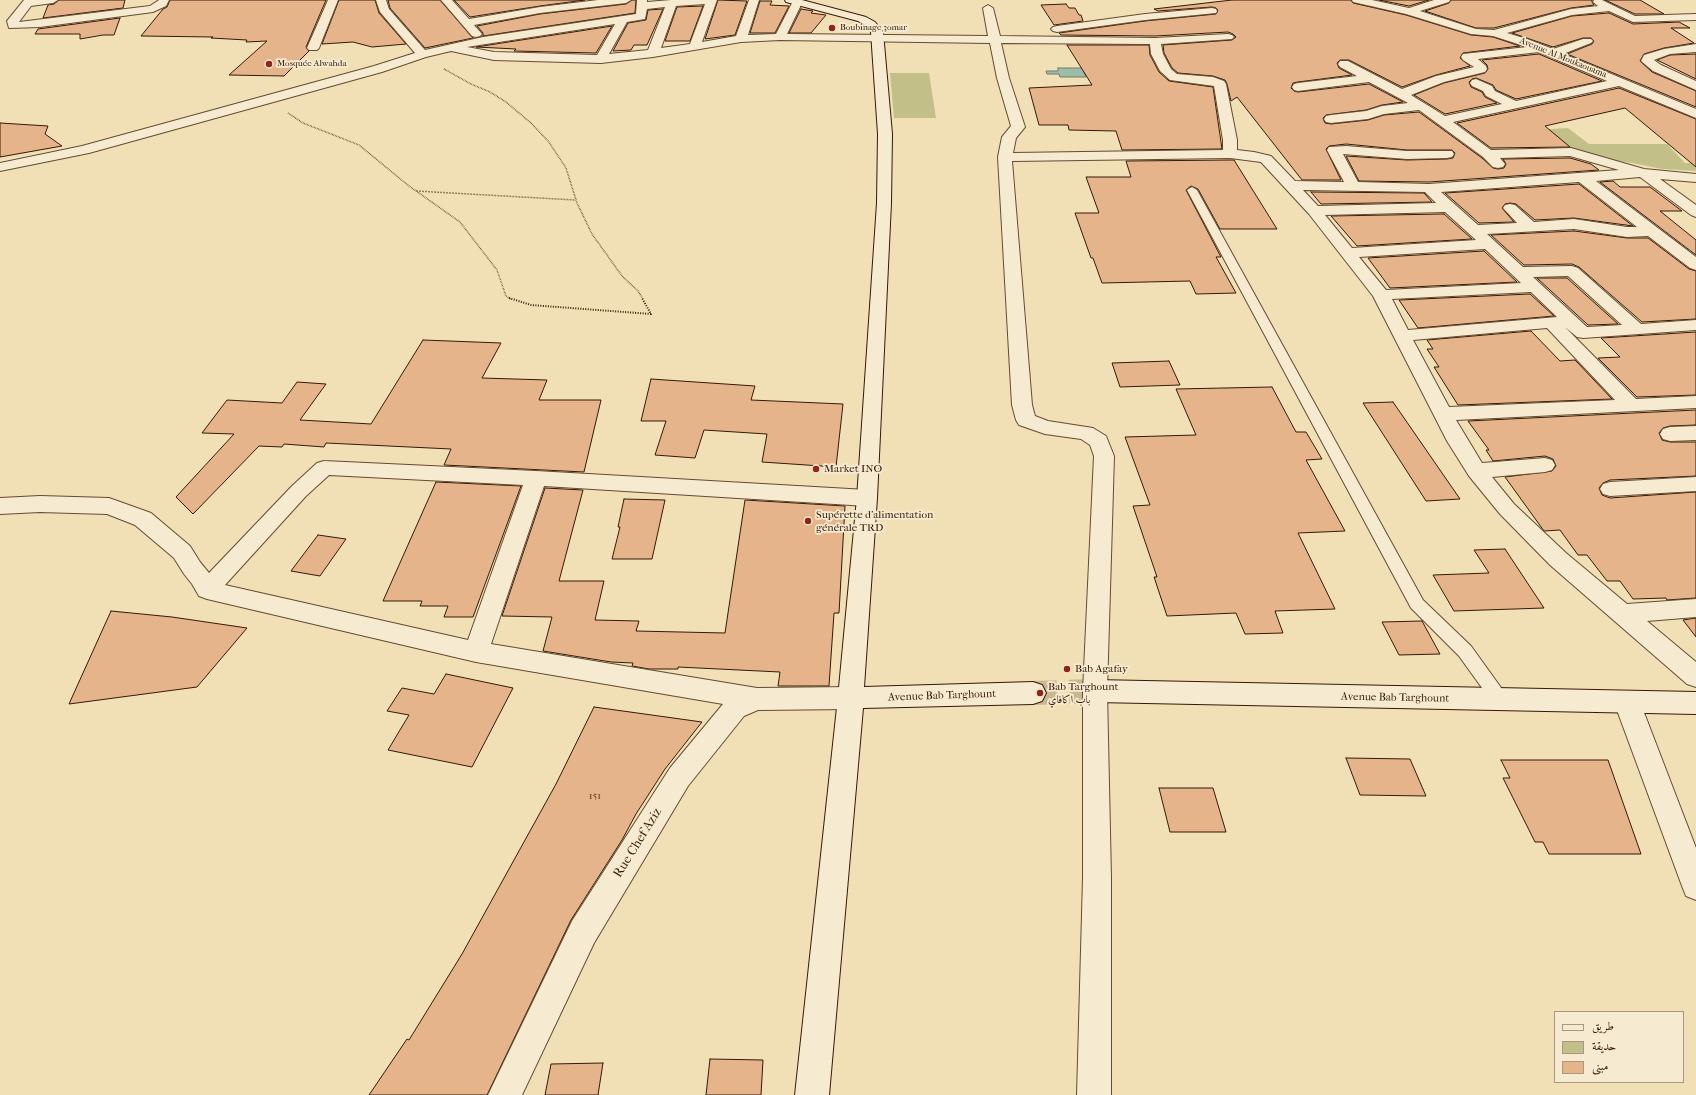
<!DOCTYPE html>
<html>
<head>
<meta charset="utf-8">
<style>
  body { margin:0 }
  #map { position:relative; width:1696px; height:1095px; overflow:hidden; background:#f1e0b6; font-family:"IM FELL French Canon",Amiri,serif }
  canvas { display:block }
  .legend { position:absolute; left:1554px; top:1011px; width:130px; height:72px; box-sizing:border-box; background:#f6ebd0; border:1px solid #a99780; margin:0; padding:5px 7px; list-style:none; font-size:12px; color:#351907 }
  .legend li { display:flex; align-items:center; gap:8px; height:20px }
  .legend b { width:20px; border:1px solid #a99780 }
</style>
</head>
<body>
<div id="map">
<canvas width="1696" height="1095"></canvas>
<ul class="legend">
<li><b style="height:5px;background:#f6ebd0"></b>طريق</li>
<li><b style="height:11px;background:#c2c088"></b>حديقة</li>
<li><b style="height:11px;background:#e6b48a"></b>مبنى</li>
</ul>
</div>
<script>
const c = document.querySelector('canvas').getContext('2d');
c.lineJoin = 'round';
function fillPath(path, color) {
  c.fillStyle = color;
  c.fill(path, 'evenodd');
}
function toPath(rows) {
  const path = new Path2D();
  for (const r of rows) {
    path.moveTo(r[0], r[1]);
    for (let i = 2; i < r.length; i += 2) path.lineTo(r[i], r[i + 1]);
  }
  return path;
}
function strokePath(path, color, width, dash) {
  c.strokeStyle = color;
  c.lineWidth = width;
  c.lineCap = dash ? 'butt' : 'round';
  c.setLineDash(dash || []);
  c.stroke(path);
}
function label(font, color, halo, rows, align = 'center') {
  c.font = font + ' "IM FELL French Canon",Amiri,serif';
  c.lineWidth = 3.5;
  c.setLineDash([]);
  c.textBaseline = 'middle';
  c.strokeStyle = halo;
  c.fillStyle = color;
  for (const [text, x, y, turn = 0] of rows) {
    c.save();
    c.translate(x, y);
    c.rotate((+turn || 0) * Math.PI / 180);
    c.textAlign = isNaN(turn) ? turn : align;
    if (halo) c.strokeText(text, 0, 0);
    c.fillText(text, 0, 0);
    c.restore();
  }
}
fillPath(toPath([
  [890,73,929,73,936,118,894,118],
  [1568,128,1589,144,1667,144,1685,163,1696,163,1696,171,1662,169,1632,163,1608,160,1579,150,1567,148,1489,148,1514,146,1499,132]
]), '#c2c088');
const water = toPath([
  [1058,68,1082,68,1086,77,1060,77,1059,74,1047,74,1046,71,1058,71,1058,68]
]);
fillPath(water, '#9cbea9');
strokePath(water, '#737c68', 1);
const building = toPath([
  [59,0,125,0,123,8,43,18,48,5,54,4,59,0],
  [170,0,326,0,306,47,309,51,284,76,229,75,267,41,246,42,247,40,211,38,213,37,141,36,163,9,167,7,170,0],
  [339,0,375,0,379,13,406,44,372,47,353,42,322,44,339,0],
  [388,0,440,0,473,38,425,48,390,8,388,0],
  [454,0,585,0,540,6,470,17,454,0],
  [632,0,636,0,635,13,483,36,483,33,477,26,540,14,626,4,632,0],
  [718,0,747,1,735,35,705,39,718,0],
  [1232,0,1351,0,1353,3,1406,15,1471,35,1493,37,1520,46,1463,53,1460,58,1470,66,1436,75,1402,87,1349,60,1340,60,1337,63,1339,68,1352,75,1298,82,1293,83,1291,88,1294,91,1298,92,1369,84,1403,102,1382,105,1366,110,1326,115,1323,118,1325,123,1331,124,1368,120,1384,115,1419,112,1482,158,1493,168,1498,169,1504,168,1506,164,1503,159,1570,158,1591,164,1599,170,1429,182,1359,181,1346,156,1407,160,1447,159,1453,158,1455,153,1452,150,1407,150,1346,144,1329,146,1326,149,1341,180,1302,180,1237,97,1231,101,1227,84,1225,80,1213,76,1178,73,1172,68,1164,53,1163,45,1232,40,1236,37,1233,34,1228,32,1155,36,1061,35,1059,33,1145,21,1216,14,1218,10,1216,8,1212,7,1158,11,1154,9,1232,0],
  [1379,0,1429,0,1409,6,1379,0],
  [1451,0,1592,0,1592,2,1594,5,1571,8,1494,28,1476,28,1425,11,1449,3,1451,0],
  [1605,0,1640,0,1664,14,1635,14,1605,0],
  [760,1,772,1,770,5,789,6,775,33,750,33,760,1],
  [1066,4,1069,8,1075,8,1079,15,1081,15,1083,21,1054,25,1041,5,1066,4],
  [703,6,690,41,665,41,677,7,703,6],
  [663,9,647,45,634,45,631,50,613,51,628,23,646,20,648,10,663,9],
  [801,9,813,11,811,13,826,15,811,33,789,33,801,9],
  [1609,13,1633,24,1679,22,1690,28,1671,28,1694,43,1664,48,1644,54,1640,61,1652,72,1696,91,1696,107,1567,54,1592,44,1594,41,1591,38,1583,38,1553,47,1512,33,1572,16,1609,13],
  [120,18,114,35,103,35,80,39,80,34,35,34,38,29,120,18],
  [612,26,596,53,514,51,516,49,476,47,612,26],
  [1067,45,1149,45,1150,55,1159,72,1169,81,1213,87,1222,149,1122,150,1116,131,1069,130,1068,125,1039,125,1029,88,1092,85,1067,45],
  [1539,54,1602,81,1516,99,1496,90,1493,85,1476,78,1472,79,1469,82,1471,87,1482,92,1485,97,1497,103,1445,114,1414,95,1444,83,1485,73,1488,69,1487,65,1482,60,1539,54],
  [1696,54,1696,79,1657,60,1670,55,1696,54],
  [1619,88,1696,119,1696,167,1625,108,1545,126,1570,147,1491,148,1457,123,1619,88],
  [0,123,48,126,45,134,62,146,0,157,0,123],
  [1234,160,1277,229,1220,229,1198,189,1191,186,1186,190,1221,257,1216,257,1236,293,1196,294,1190,281,1102,283,1093,258,1091,258,1075,213,1099,213,1086,177,1131,177,1126,161,1234,160],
  [1613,181,1620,187,1650,187,1682,211,1660,211,1696,240,1696,255,1600,182,1613,181],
  [1579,184,1633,226,1574,218,1535,220,1516,204,1510,203,1505,204,1502,208,1514,222,1479,223,1445,193,1579,184],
  [1311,192,1424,193,1432,202,1321,204,1311,192],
  [1444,214,1472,239,1357,246,1331,216,1444,214],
  [1574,231,1627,238,1648,238,1689,269,1696,271,1696,319,1642,322,1579,267,1572,264,1524,265,1491,235,1574,231],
  [1484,251,1517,282,1390,288,1368,258,1484,251],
  [1537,278,1567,278,1618,324,1588,325,1537,278],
  [1530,294,1554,316,1418,328,1399,300,1530,294],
  [1531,331,1560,361,1575,360,1612,399,1458,405,1434,367,1439,367,1427,349,1433,349,1427,340,1531,331],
  [1696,332,1696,395,1637,397,1598,358,1620,357,1601,338,1696,332],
  [423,340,501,343,482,378,547,380,539,400,601,400,584,472,444,465,451,449,326,443,324,447,284,444,282,447,259,446,193,514,176,497,234,434,202,433,227,400,282,403,297,382,326,384,300,420,371,424,423,340],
  [1169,361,1180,385,1120,387,1112,363,1169,361],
  [651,379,755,386,751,400,843,404,836,467,762,462,767,434,704,430,695,458,655,455,666,421,641,421,651,379],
  [1272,387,1296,432,1306,432,1322,459,1306,460,1345,531,1298,533,1335,609,1275,611,1283,633,1245,634,1236,613,1167,616,1154,577,1157,577,1133,506,1150,505,1125,437,1196,435,1176,389,1272,387],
  [1393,402,1460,499,1426,501,1363,403,1393,402],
  [1696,410,1696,425,1670,426,1663,428,1659,433,1662,440,1670,442,1696,442,1696,476,1610,480,1603,483,1599,488,1602,495,1610,498,1696,492,1696,598,1667,600,1666,598,1633,599,1620,581,1607,581,1587,555,1578,555,1560,530,1544,531,1505,477,1552,471,1556,466,1553,459,1545,456,1493,461,1486,450,1489,450,1468,421,1696,410],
  [436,482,521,486,473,617,444,617,448,606,420,606,422,601,383,601,436,482],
  [545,488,583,490,559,581,604,581,595,620,639,621,636,631,725,633,745,500,845,506,839,613,834,613,829,686,778,686,780,672,678,667,678,669,649,669,632,666,633,663,611,662,543,651,552,617,502,616,545,488],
  [624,499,665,500,652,559,612,559,620,527,618,527,624,499],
  [318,535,346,539,320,576,291,571,318,535],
  [1505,549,1544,608,1454,611,1433,575,1489,573,1474,550,1505,549],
  [111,611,172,617,247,628,197,687,69,704,111,611],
  [1696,618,1696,637,1683,620,1696,618],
  [1422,621,1440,654,1399,655,1382,622,1422,621],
  [446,674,513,688,472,767,388,750,409,715,387,711,402,688,434,694,446,674],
  [594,707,702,722,665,769,636,814,622,840,571,920,487,1095,369,1095,407,1039,409,1040,462,954,556,784,594,707],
  [1346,758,1410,759,1426,796,1360,795,1346,758],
  [1501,760,1608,760,1641,854,1549,854,1543,842,1535,842,1503,778,1510,778,1501,760],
  [1159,788,1213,788,1226,832,1170,832,1159,788],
  [710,1059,763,1060,761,1095,706,1095,710,1059],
  [603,1063,598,1095,545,1095,551,1064,603,1063]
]);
fillPath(building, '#e6b48a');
strokePath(building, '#351907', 1);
strokePath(toPath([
  [1033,693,1095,691]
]), '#cbb893', 24, [24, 12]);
const lane = toPath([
  [1192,187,1197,190,1423,600,1471,646,1507,696,1510,701,1507,706,1501,708,1495,706,1459,656,1411,608,1187,190,1192,187]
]);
const street = toPath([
  [24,0,58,0,53,3,31,6,19,22,150,6,159,0,169,0,166,6,153,12,40,27,9,28,7,21,24,0],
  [328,0,338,0,319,48,317,50,309,50,307,48,328,0],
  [376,0,386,0,389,9,425,50,483,37,636,14,637,0,647,0,647,2,671,0,717,0,702,42,736,36,749,0,759,0,748,35,776,34,792,3,796,0,801,1,802,3,787,34,988,36,983,8,988,5,993,8,1000,36,1155,38,1228,34,1232,35,1234,37,1232,39,1161,44,1163,54,1171,69,1177,74,1213,77,1224,81,1226,84,1237,140,1237,150,1254,152,1271,156,1295,181,1344,182,1327,150,1329,147,1346,146,1407,151,1452,151,1454,154,1452,157,1447,158,1407,159,1343,154,1358,182,1429,184,1619,170,1570,156,1500,158,1505,164,1503,167,1498,168,1493,167,1483,157,1419,110,1384,114,1368,119,1331,123,1326,122,1324,119,1326,116,1331,115,1366,111,1382,106,1408,103,1369,82,1298,91,1294,90,1292,87,1294,84,1298,83,1357,76,1340,67,1338,64,1340,61,1348,61,1402,89,1436,76,1474,67,1463,60,1461,57,1463,54,1527,47,1493,36,1471,34,1406,14,1353,2,1352,0,1372,0,1409,8,1434,0,1450,0,1449,2,1420,11,1476,29,1494,30,1571,9,1598,6,1593,2,1594,0,1602,0,1635,16,1696,14,1696,20,1633,22,1609,11,1572,15,1507,33,1527,39,1553,49,1583,39,1591,39,1593,41,1591,43,1563,54,1696,109,1696,118,1619,86,1453,122,1491,150,1571,148,1644,169,1696,174,1696,182,1660,179,1696,205,1696,217,1691,215,1640,177,1596,181,1696,257,1696,270,1690,268,1648,236,1627,237,1574,229,1487,234,1523,267,1572,266,1578,268,1641,324,1696,320,1696,330,1583,338,1577,337,1565,327,1636,399,1696,396,1696,408,1456,420,1482,463,1545,458,1552,460,1555,465,1552,470,1545,472,1492,477,1514,504,1566,553,1627,604,1696,599,1696,617,1647,621,1696,662,1696,687,1687,684,1550,565,1500,514,1469,476,1447,441,1373,296,1309,214,1261,162,1230,158,1012,161,1032,405,1035,416,1048,421,1093,428,1106,436,1114,456,1107,691,1111,878,1111,1095,1077,1095,1083,878,1083,691,1094,456,1090,445,1081,439,1045,434,1019,425,1016,420,1012,405,998,157,1002,137,1011,126,997,78,990,43,780,40,741,42,653,57,601,63,494,60,451,51,426,57,382,72,89,153,0,171,0,163,82,146,374,66,415,53,380,12,376,0],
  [705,4,690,44,661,48,676,6,705,4],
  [665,7,648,50,609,54,627,22,645,19,647,9,665,7],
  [615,24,597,55,494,52,467,47,615,24],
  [1001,43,1150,44,1151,54,1160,71,1170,80,1214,86,1223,140,1223,150,1013,153,1016,138,1025,127,1009,78,1001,43],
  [1539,52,1607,81,1516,101,1495,91,1492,86,1476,79,1472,80,1470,83,1472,86,1483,91,1486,96,1502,104,1445,116,1411,95,1444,82,1485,72,1487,69,1486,66,1478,59,1539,52],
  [1579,182,1637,227,1627,227,1574,219,1534,222,1515,205,1510,204,1505,205,1503,208,1517,223,1478,225,1441,192,1579,182],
  [1303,190,1425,192,1436,203,1318,206,1303,190],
  [1445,212,1476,240,1352,248,1325,215,1445,212],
  [1485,249,1521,283,1386,290,1359,257,1485,249],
  [1568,276,1622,325,1587,327,1533,277,1568,276],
  [1531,292,1557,317,1408,330,1392,299,1531,292],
  [1547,328,1615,400,1449,407,1413,340,1547,328],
  [441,0,452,0,469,19,540,7,598,0,631,0,626,3,540,13,474,25,482,34,480,36,476,37,472,36,441,0],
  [1212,8,1216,9,1217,11,1216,13,1145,20,1057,32,1053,31,1051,29,1053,27,1057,26,1145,14,1212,8],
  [1696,44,1696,52,1670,54,1654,60,1661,65,1696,81,1696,90,1653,71,1641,61,1644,55,1664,49,1696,44],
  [1696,426,1696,440,1670,441,1663,439,1660,434,1663,429,1670,427,1696,426],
  [324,461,536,471,867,490,874,493,877,498,874,503,867,506,544,486,491,644,757,688,851,687,860,690,864,698,860,706,851,709,758,710,744,716,688,786,594,943,522,1095,488,1095,572,921,670,768,723,704,476,662,207,599,199,596,192,584,184,574,174,558,135,525,107,514,40,512,0,514,0,498,40,496,109,498,151,513,190,546,200,562,209,573,292,486,317,463,324,461],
  [329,475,523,485,468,640,225,585,306,496,329,475],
  [1696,477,1696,491,1610,496,1603,494,1600,489,1603,484,1610,482,1696,477],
  [1627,691,1636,694,1640,702,1696,848,1696,900,1686,896,1682,886,1614,702,1618,694,1627,691]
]);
const secondary = toPath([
  [785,0,802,0,866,17,875,22,883,32,892,134,891,203,877,498,864,687,1033,682,1042,685,1046,693,1042,701,1033,704,863,708,829,1095,795,1095,838,698,857,498,877,203,878,134,871,32,867,26,858,21,786,2,785,0],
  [1095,680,1696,692,1696,714,1095,702,1086,699,1083,691,1086,683,1095,680]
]);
strokePath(lane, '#644b33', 2);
strokePath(street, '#644b33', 2);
strokePath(secondary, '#351907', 2);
strokePath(toPath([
  [444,69,471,84,490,92,506,102,531,123,548,141,566,168,577,203,592,234,622,276,638,291,643,299],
  [288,113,303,123,359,145,409,186,460,222,497,270,506,296,511,299],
  [416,191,575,200]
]), '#351907', 1.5, [0.5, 1]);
strokePath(toPath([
  [509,298,531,305,651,314,642,298]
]), '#351907', 2, [1, 1.5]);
fillPath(lane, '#f6ebd0');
fillPath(street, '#f6ebd0');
fillPath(secondary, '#f6ebd0');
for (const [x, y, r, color] of [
  [832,28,4,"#8f2418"],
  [269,64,4,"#8f2418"],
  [816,469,4,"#8f2418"],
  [808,521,4,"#8f2418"],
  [1067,669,4,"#8f2418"],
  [1040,693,4,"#8f2418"]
]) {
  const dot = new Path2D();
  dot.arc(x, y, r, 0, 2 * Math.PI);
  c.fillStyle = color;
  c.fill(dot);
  strokePath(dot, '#f6ebd0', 1.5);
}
label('9px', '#351907', '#f6ebd0', [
  ["Boubinage 3omar",840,28],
  ["Mosquée Alwahda",277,64]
], 'left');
label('9px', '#351907', '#f6ebd0', [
  ["Avenue Al Moukaouama",1563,58,22]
]);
label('11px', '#351907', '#f6ebd0', [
  ["Market INO",824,469],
  ["Supérette d'alimentation",816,515],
  ["générale TRD",816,528],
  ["Bab Agafay",1075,669],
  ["Bab Targhount",1048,687],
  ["باب اكافاي",1048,700]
], 'left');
label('11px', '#351907', '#f6ebd0', [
  ["Avenue Bab Targhount",942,696,-2],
  ["Avenue Bab Targhount",1395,698,1]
]);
label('11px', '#614028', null, [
  ["151",595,796]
]);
label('13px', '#351907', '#f6ebd0', [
  ["Rue Chef Aziz",638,843,-58]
]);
</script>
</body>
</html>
